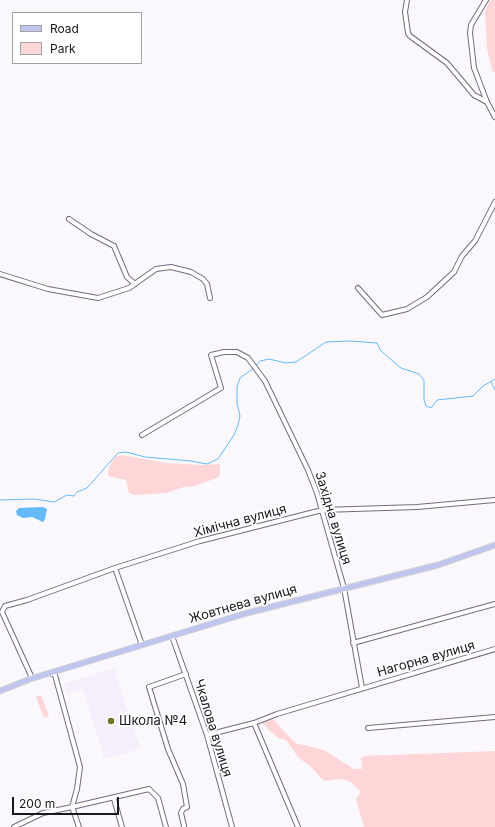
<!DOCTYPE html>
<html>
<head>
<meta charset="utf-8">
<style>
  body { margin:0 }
  #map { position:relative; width:495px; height:827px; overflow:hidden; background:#faf8fd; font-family:Inter,sans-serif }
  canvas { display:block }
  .legend { position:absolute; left:12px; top:12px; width:130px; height:52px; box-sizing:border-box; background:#fff; border:1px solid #a4a2a5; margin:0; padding:5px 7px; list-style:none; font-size:12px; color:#1b171f }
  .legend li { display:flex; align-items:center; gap:8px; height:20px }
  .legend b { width:20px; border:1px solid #a4a2a5 }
  .scale { position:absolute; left:12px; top:797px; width:107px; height:18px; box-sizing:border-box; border:2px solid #1b171f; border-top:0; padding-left:5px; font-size:12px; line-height:14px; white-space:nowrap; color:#1b171f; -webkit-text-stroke:3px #fff; paint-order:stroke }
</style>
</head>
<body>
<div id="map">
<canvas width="495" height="827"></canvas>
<ul class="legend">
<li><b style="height:5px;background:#bfc5ed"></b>Road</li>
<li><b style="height:11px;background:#ffd6d7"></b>Park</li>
</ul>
<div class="scale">200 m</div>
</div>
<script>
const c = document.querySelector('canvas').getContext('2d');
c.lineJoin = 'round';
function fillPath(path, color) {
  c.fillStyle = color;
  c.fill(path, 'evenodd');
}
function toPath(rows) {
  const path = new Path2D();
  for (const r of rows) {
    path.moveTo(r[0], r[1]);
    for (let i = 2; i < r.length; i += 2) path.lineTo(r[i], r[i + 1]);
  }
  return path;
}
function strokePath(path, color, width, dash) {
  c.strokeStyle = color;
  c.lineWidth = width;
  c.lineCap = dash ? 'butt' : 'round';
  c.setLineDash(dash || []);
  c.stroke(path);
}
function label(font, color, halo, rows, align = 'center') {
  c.font = font + ' Inter,sans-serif';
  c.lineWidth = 3.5;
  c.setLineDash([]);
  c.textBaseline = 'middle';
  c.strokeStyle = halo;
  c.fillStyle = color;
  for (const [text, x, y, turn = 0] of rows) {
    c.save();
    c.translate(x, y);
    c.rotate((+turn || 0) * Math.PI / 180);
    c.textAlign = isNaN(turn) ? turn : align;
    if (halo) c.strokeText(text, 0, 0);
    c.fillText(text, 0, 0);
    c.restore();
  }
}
fillPath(toPath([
  [114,668,140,749,104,759,83,689,67,694,64,684]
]), '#f5eefb');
fillPath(toPath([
  [490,0,495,0,495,72,492,71,487,48,485,12],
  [122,455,166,463,202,465,220,464,220,473,219,477,195,486,184,487,166,493,134,495,129,493,126,480,108,476,109,467,115,457],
  [41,695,49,716,44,718,36,697],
  [272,718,295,743,324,750,354,769,362,769,361,758,364,756,495,751,495,827,364,827,356,799,361,792,351,782,345,780,340,779,324,781,311,767,298,757,286,740,278,738,269,730,262,722]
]), '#ffd6d7');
fillPath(toPath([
  [43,507,47,509,45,519,43,522,32,517,23,518,17,515,16,511,19,508]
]), '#64bafa');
strokePath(toPath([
  [256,366,260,361,269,359,286,363,296,362,326,342,349,341,377,343,381,351,401,368,419,374,424,380,424,400,426,406,431,408,437,400,473,396,483,386,495,379],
  [491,382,495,390],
  [0,500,34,499,54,502,67,495,74,496,77,492,87,488,118,453,126,452,145,457,191,461,207,464,218,459,234,435,238,425,240,416,237,403,237,387,240,378,254,368]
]), '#64bafa', 1);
const minor = toPath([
  [407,0,405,12,408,33,410,36,447,63,474,95,487,102,495,117],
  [486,0,471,25,470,33,474,68,487,102],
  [69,219,91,234,114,246,127,277,135,284],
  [0,274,48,289,98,298,129,288,156,269,171,267,191,272,203,279,207,284,210,298],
  [358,288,382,315,407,309,427,297,454,272,462,256,475,241,495,202],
  [142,435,221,388,211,355,224,352,237,352,248,358,265,381,308,470,317,493,344,588,362,688],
  [115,568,142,645],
  [172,636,207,735,232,827],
  [353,643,495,604],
  [32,678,2,612,5,606,27,600,115,568,200,541,322,510,417,507,495,500],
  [254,723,298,827],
  [368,728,495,717],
  [207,735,254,723,277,714,495,649],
  [114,799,122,827],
  [184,826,181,813,183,809,187,807,183,784,168,749,149,687,186,674],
  [14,827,43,813,72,807,77,789,80,767,55,675,51,673],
  [79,827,72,807,149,789,158,798,166,827]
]);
const major = toPath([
  [0,691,30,679,247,613,438,565,495,545]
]);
strokePath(minor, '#756a7e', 6);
strokePath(major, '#d6d5d7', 7);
strokePath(minor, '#fff', 4);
strokePath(major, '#bfc5ed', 5);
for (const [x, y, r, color] of [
  [111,721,4,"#6c7823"]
]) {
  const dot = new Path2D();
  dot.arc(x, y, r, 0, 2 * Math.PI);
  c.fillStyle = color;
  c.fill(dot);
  strokePath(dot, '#fff', 1.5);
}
label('13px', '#1b171f', '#fff', [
  ["Західна вулиця",333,518,73],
  ["Хімічна вулиця",240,521,-15],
  ["Жовтнева вулиця",243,604,-16],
  ["Нагорна вулиця",426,659,-16],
  ["Чкалова вулиця",213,728,73]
]);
label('13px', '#1b171f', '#fff', [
  ["Школа №4",119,721]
], 'left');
</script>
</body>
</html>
